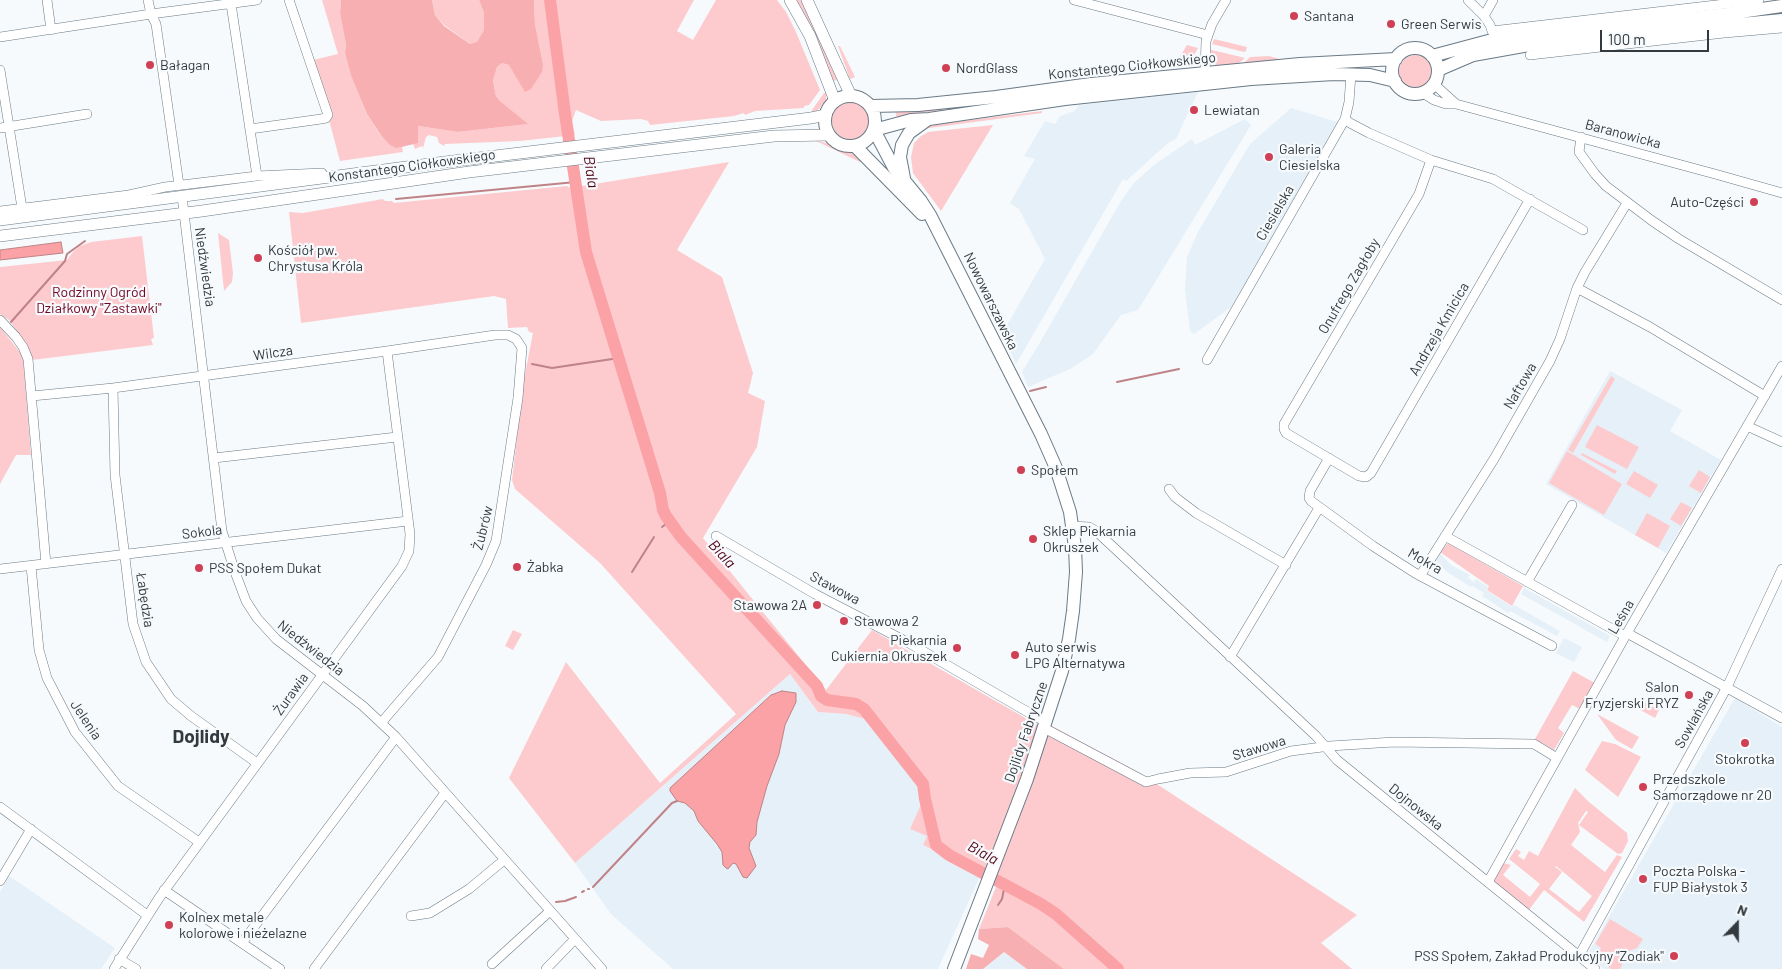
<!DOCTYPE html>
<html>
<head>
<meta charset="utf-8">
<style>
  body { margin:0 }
  #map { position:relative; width:1782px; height:969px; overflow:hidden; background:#f6fafc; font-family:Barlow,sans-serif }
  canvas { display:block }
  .north { position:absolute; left:1712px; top:899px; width:50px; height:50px; -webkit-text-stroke:4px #f6fafc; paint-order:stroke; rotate:22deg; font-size:14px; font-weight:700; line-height:20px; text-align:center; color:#333a3f }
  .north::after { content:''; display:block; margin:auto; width:18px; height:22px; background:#333a3f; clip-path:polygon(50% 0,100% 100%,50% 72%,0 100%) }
  .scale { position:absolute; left:1600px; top:30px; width:109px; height:22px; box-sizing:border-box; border:2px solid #333a3f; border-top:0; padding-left:6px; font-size:15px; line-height:18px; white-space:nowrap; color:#333a3f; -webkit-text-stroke:4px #f6fafc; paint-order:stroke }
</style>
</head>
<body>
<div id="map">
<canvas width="1782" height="969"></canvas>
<div class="north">N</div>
<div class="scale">100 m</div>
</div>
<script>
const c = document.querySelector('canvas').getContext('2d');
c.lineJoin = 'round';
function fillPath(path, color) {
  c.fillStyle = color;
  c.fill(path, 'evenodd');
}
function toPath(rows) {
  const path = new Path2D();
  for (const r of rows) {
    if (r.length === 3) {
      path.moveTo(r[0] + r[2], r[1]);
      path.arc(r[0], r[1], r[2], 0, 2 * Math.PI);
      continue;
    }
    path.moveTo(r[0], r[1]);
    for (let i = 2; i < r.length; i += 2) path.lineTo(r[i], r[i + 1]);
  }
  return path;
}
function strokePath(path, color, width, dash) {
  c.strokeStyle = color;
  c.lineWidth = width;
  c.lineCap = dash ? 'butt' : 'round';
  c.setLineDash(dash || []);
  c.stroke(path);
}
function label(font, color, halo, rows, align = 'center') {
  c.font = font + ' Barlow,sans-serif';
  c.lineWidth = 4.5;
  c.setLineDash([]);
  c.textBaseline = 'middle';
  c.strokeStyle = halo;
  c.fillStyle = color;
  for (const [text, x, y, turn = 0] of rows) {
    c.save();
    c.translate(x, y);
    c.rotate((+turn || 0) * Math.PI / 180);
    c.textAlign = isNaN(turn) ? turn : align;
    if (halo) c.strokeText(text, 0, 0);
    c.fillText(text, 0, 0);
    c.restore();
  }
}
fillPath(toPath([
  [1198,92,1176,139,1168,143,1126,181,1123,179,1016,364,1002,334,1045,259,1019,209,1010,203,1035,159,1024,156,1045,121,1055,124,1060,116,1075,111,1079,105],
  [1291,108,1347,125,1252,292,1194,334,1190,331,1185,290,1187,257,1198,232,1250,144],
  [1245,119,1251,125,1138,310,1121,315,1093,354,1070,369,1028,387,1022,372,1042,339,1121,201,1134,183,1154,165,1192,139,1195,145],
  [1610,371,1682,410,1670,431,1721,460,1666,553,1546,484],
  [1440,553,1451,565,1470,575,1468,578,1474,582,1476,579,1488,587,1486,590,1512,607,1514,605,1560,631,1557,636,1510,611,1508,613,1482,596,1484,593,1472,586,1471,587,1447,572,1436,560],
  [1524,588,1610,636,1607,642,1521,594],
  [1564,638,1582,647,1574,662,1556,653],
  [790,674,818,712,846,714,873,721,922,785,927,836,923,845,981,874,938,969,673,969,611,914,575,863],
  [1735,698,1782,727,1782,969,1604,969,1587,955],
  [9,876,115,948,101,969,0,969,0,892],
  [1004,952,1027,969,983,969]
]), '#e6f0f8');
fillPath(toPath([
  [322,0,341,0,340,13,346,45,345,53,351,76,367,114,380,135,418,126,458,132,527,124,500,101,496,96,493,81,497,67,502,63,509,65,543,64,535,24,534,0,694,0,677,31,693,40,716,0,777,0,786,12,796,32,820,90,809,105,804,106,804,108,755,111,745,115,744,113,734,116,650,125,648,121,641,119,601,121,576,110,572,121,575,135,520,141,445,144,444,146,439,143,437,137,429,135,426,137,423,148,422,146,415,149,413,144,402,147,403,152,340,161,313,60,338,54],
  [432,0,479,0,484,13,484,30,477,43,470,44,444,25,435,15],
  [796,0,801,0,806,9,837,80,833,81],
  [1214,39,1247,47,1246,51,1244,52,1212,44],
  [1187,45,1198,48,1188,66,1175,65],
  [838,46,840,46,855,77,850,79],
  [1211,50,1216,51,1245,58,1238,64,1216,65,1211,61],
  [1416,72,17],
  [1269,56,1286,61,1243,64,1250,57],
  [1125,86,991,105,918,113,897,118,895,111],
  [824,93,826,93,826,101,817,111,812,113,812,110],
  [851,121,19],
  [1042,111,1042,113,922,129,930,125],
  [993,125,941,211,913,173,911,157,914,143,921,136,928,132],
  [814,140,826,143,836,148,852,153,863,161,860,162],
  [729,162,677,250,722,277,753,373,748,393,765,401,757,447,703,538,826,690,872,630,1041,727,1052,726,1140,773,1357,915,1321,943,1352,969,1064,969,1008,927,979,929,998,882,923,845,927,836,910,829,923,800,922,785,873,721,846,714,818,712,790,674,575,863,509,778,566,662,660,783,736,714,600,563,515,489,512,480,523,384,533,333,529,332,527,327,508,328,506,299,494,296,301,323,289,212,303,213,383,199,385,201,392,201,394,203,567,186,570,188],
  [218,233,229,240,233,273,232,282,224,291],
  [142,236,154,338,151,339,153,345,32,360,25,342,9,320,0,314,0,267,67,260,73,252,80,246,91,242],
  [0,327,23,356,31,455,16,455,0,484],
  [1611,376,1615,379,1573,453,1568,450],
  [1597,425,1639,447,1627,469,1585,447],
  [1567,451,1622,484,1604,515,1549,483],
  [1582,453,1617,471,1615,474,1581,455],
  [1699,470,1710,477,1701,493,1689,486],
  [1634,471,1658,485,1650,498,1626,484],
  [1681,502,1692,508,1681,526,1670,519],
  [1647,513,1670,526,1658,548,1635,535],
  [1448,543,1523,586,1512,606,1487,590,1489,586,1440,552],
  [513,630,522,634,513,650,505,646],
  [1573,671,1595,683,1580,709,1572,705,1558,728,1564,733,1554,750,1535,739],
  [1637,698,1659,710,1655,718,1633,706],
  [1597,714,1639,737,1632,749,1616,740],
  [1602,741,1615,744,1641,757,1618,797,1585,770],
  [1575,788,1589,802,1627,833,1628,841,1622,853,1618,854,1579,825,1588,812,1586,811,1578,823,1580,832,1571,845,1605,872,1617,855,1622,857,1584,922,1544,890,1528,911,1494,881,1503,863,1511,865,1503,875,1530,897,1540,884,1509,859,1516,849,1521,852,1518,856,1524,860,1529,851,1538,856],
  [1556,866,1592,896,1579,912,1549,889,1562,872,1555,867],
  [1610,919,1643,939,1637,948,1629,951,1620,969,1611,969,1596,956,1601,948,1595,944]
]), '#fdcbcd');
fillPath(toPath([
  [341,0,432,0,435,15,444,26,470,44,477,42,484,30,484,13,479,0,534,0,535,24,543,64,542,72,531,89,525,92,509,65,502,63,497,67,493,81,496,96,500,101,528,124,458,132,418,126,418,143,396,148,390,145,380,134,367,114,351,76,345,53,346,45,340,13],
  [1008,927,1064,969,1027,969,1004,952,983,969,966,969,971,954,983,958,989,945,978,939,979,929]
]), '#f8afb2');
const water = toPath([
  [61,242,63,253,0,260,0,250,61,242],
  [782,691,796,693,796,702,785,725,779,754,767,786,757,822,756,835,750,842,749,848,756,866,747,878,743,877,736,864,733,863,728,869,726,868,723,865,722,852,717,844,698,821,694,811,685,803,677,801,670,791,670,788,771,695,782,691]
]);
fillPath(water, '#fba2a6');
strokePath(water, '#bf8387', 1);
strokePath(toPath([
  [396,199,576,182],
  [11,322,65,261,67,254,85,241],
  [532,364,552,368,619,358],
  [1117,382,1179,369],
  [1030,391,1046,387],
  [662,527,670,521],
  [632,572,654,537],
  [593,887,672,803,677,801],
  [588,889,589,889],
  [582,892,584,891],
  [556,902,565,901,576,897],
  [998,905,1002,899,1005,884]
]), '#bf8387', 2);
strokePath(toPath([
  [550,0,565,114,586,252,660,493,663,510,666,516,681,537,817,686,821,696,827,700,856,704,864,709,923,784,925,799,936,845,949,855,1041,904,1056,914,1118,969]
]), '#fba2a6', 12);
const minor = toPath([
  [47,0,51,30],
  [148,0,151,14,156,24,179,185],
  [1074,0,1208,35],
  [1468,0,1484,16,1490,25,1492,31,1759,0],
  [231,4,257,176],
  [1484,16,1493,0],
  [0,37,151,14,257,0],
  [1530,55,1724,33,1782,28],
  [0,70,22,208],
  [1205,73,1206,41,1212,24,1226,0],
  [1434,84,1456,104],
  [1423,93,1434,100,1446,104,1456,104,1715,174,1782,193],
  [1345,119,1350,123,1369,133,1431,160,1493,179,1583,230],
  [0,128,87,114],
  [250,129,321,119,326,118,328,115,289,0],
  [1581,137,1579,152,1595,174,1606,186,1651,220,1679,239,1782,300],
  [1431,160,1419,194,1284,424,1284,429,1286,433,1359,476,1366,477,1371,473,1530,199],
  [182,196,222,531,235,572,246,601,257,618,276,639,363,706,396,737,602,969],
  [0,211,129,195,165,187,257,176,322,173],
  [1577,288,1650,327,1765,396],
  [0,320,16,337,23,347,28,359,46,564],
  [1207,360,1345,119,1349,102,1351,74],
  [113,388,115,475,133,624,146,662,171,699,191,716,257,763],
  [32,396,113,388,387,351,495,335,508,335,516,339,522,348,518,398,496,541,486,565,438,657,381,723],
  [1747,426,1782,442],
  [214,458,397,437],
  [1329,458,1310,491,1309,498,1311,501,1373,546,1415,573,1552,646],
  [1169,489,1175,497,1196,513,1286,565],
  [1072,526,1089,527,1096,531,1316,736,1337,760,1595,969],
  [716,536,815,594,909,643,1038,718,1047,721],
  [1445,536,1625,636],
  [31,566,39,650,47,678,75,732,118,786,199,842],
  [0,569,408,521],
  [1420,576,1494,459,1550,361,1560,339,1577,288,1585,272,1627,203],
  [1527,582,1572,505],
  [1627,633,1782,718],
  [1230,657,1319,508],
  [1044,728,1146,782,1158,779,1190,773,1226,772,1291,751,1330,746,1394,742,1534,744,1557,758],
  [0,807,147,915],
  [0,881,31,829],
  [1488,882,1627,633,1782,366],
  [164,890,280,969],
  [411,916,430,913,469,889,504,860],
  [242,943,396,737],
  [1579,956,1727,687,1782,569],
  [119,959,136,969],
  [492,964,550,911],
  [114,969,159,898,402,566,409,551,410,534,387,351],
  [314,969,445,793],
  [546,969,575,939]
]);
const major = toPath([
  [790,0,810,36,835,101],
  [807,0,851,96],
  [0,220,437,163,811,118,826,115],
  [0,236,202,211,469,172,774,136,829,135]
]);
const highway = toPath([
  [1415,71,23],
  [1432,56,1492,40,1727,14,1782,6],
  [1438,70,1473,55,1529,45,1782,20],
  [850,121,25],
  [871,106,918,105,996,97,1091,84,1300,64,1396,59],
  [874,130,894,168,921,201,930,215,1041,434,1056,468,1070,512,1075,547,1076,572,1073,611,1069,639,1062,671,1027,779,954,969],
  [874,130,911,120,929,119,1065,99,1251,79,1334,74,1370,75,1395,81],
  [855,146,922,214],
  [904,178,900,157,902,145,909,133,927,120]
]);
strokePath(minor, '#6a7a86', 10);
strokePath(major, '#6a7a86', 12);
strokePath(highway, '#6a7a86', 14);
strokePath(minor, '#fff', 9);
strokePath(major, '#fff', 11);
strokePath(highway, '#fff', 12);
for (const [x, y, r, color] of [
  [1294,16,5,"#d04055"],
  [1391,24,5,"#d04055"],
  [150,65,5,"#d04055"],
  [946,68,5,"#d04055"],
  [1194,110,5,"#d04055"],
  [1269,157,5,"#d04055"],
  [1754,202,5,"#d04055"],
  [258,258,5,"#d04055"],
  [1021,470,5,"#d04055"],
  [1033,539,5,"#d04055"],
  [517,567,5,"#d04055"],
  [199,568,5,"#d04055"],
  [817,605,5,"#d04055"],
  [844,621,5,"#d04055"],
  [957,648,5,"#d04055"],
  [1015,655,5,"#d04055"],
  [1689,695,5,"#d04055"],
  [1745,743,5,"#d04055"],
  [1643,787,5,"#d04055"],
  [1643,879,5,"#d04055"],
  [169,925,5,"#d04055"],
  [1674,956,5,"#d04055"]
]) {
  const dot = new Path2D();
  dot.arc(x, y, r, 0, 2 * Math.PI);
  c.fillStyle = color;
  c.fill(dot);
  strokePath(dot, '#f6fafc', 2);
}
label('14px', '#333a3f', '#f6fafc', [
  ["Santana",1304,16],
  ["Green Serwis",1401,24],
  ["Bałagan",160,65],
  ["NordGlass",956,68],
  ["Lewiatan",1204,110],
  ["Galeria",1279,149],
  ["Ciesielska",1279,165],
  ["Auto-Części",1744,202,"right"],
  ["Kościół pw.",268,250],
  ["Chrystusa Króla",268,266],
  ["Społem",1031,470],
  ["Sklep Piekarnia",1043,531],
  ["Okruszek",1043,547],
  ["Żabka",527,567],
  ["PSS Społem Dukat",209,568],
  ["Stawowa 2A",807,605,"right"],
  ["Stawowa 2",854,621],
  ["Piekarnia",947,640,"right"],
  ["Cukiernia Okruszek",947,656,"right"],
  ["Auto serwis",1025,647],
  ["LPG Alternatywa",1025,663],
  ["Salon",1679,687,"right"],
  ["Fryzjerski FRYZ",1679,703,"right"],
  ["Stokrotka",1745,759,"center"],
  ["Przedszkole",1653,779],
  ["Samorządowe nr 20",1653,795],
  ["Poczta Polska -",1653,871],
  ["FUP Białystok 3",1653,887],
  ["Kolnex metale",179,917],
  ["kolorowe i nieżelazne",179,933],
  ["PSS Społem, Zakład Produkcyjny \"Zodiak\"",1664,956,"right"]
], 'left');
label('14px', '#333a3f', '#f6fafc', [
  ["Konstantego Ciołkowskiego",1132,66,-6],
  ["Baranowicka",1623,134,15],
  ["Konstantego Ciołkowskiego",412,166,-8],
  ["Ciesielska",1275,213,-60],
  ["Niedźwiedzia",205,267,82],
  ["Onufrego Zagłoby",1349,286,-60],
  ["Nowowarszawska",991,301,64],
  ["Andrzeja Kmicica",1439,329,-60],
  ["Wilcza",273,353,-8],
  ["Naftowa",1520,386,-60],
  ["Żubrów",483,528,-76],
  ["Sokola",202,532,-7],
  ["Mokra",1425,561,30],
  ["Stawowa",835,588,28],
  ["Łabędzia",145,600,81],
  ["Leśna",1621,617,-60],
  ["Niedźwiedzia",311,648,38],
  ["Żurawia",291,694,-54],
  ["Sowlańska",1694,719,-61],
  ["Jelenia",86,720,56],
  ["Dojlidy Fabryczne",1026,732,-71],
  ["Stawowa",1259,748,-17],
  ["Dojnowska",1416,807,39]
]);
label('14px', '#720521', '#f6fafc', [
  ["Rodzinny Ogród",99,292],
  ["Działkowy \"Zastawki\"",99,308]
]);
label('italic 15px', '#540416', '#f6fafc', [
  ["Biala",591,172,82],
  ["Biala",722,554,48],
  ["Biala",983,853,29]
]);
label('bold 19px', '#333a3f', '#f6fafc', [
  ["Dojlidy",201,737]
]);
</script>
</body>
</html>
